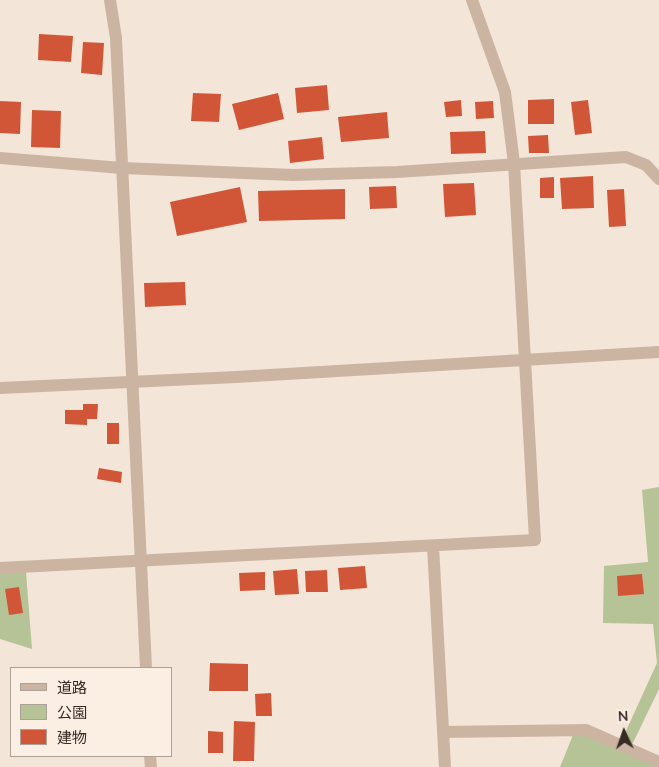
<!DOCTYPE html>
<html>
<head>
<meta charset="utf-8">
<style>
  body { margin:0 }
  #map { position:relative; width:659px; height:767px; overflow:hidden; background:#f3e5d7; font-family:"Nunito Sans","Noto Sans JP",sans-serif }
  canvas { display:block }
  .legend { position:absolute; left:10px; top:667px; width:162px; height:90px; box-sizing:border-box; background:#fbefe4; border:1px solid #aca098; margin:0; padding:6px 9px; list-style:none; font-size:15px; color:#362a25 }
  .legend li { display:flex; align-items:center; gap:10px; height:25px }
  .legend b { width:25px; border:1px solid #aca098 }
  .north { position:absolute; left:599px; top:707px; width:50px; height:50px; -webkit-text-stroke:4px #fbefe4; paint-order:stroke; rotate:357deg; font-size:14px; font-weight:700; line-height:20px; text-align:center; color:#362a25 }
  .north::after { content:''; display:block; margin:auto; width:18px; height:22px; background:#362a25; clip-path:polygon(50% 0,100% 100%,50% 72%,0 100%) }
</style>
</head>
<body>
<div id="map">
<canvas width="659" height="767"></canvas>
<ul class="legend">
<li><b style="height:6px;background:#ccb4a2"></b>道路</li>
<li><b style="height:14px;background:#b6c396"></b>公園</li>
<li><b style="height:14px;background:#d15637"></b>建物</li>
</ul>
<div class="north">N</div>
</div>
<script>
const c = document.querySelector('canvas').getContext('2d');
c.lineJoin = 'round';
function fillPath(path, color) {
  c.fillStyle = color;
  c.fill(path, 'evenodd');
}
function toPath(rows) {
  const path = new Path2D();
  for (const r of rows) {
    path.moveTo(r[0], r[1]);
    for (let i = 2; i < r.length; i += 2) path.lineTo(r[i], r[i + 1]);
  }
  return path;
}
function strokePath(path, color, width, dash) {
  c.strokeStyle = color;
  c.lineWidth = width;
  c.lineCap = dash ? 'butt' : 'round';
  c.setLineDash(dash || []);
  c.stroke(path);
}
fillPath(toPath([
  [659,487,659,689,630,749,620,744,657,663,653,624,603,623,604,566,648,562,642,490],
  [26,572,32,649,0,639,0,573],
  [575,730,659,767,560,767]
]), '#b6c396');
fillPath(toPath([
  [39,34,73,36,71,62,38,60],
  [83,42,104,43,102,75,81,73],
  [327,85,329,110,297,113,295,88],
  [193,93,221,94,219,122,191,121],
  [278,93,284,119,239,130,232,104],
  [554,99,554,124,528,124,528,100],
  [461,100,462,116,446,117,444,102],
  [588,100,592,133,575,135,571,102],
  [0,101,21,102,20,134,0,133],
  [493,101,494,118,476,119,475,102],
  [32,110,61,111,60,148,31,147],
  [387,112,389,138,341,142,338,117],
  [485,131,486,153,451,154,450,132],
  [548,135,549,153,529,153,528,136],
  [322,137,324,159,290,163,288,141],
  [593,176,594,208,562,209,560,178],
  [554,177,554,198,540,198,540,178],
  [474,183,476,215,445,217,443,184],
  [396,186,397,208,370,209,369,187],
  [240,187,247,222,177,236,170,202],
  [345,189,345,219,259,221,258,191],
  [624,189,626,226,609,227,607,190],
  [185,282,186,305,145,307,144,283],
  [83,404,98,404,97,419,87,419,87,425,65,424,65,410,83,410],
  [107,423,119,423,119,444,107,444],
  [99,468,122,472,121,483,97,479],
  [365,566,367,588,340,590,338,568],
  [297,569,299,594,275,595,273,571],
  [327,570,328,592,306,592,305,571],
  [265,572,265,590,240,591,239,573],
  [642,574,644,594,618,596,617,576],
  [19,587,23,613,9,615,5,589],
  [210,663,248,664,248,691,209,691],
  [271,693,272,716,256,716,255,694],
  [234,721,255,722,254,761,233,761],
  [208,731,223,732,223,753,208,753]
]), '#d15637');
strokePath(toPath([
  [0,158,122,168,293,175,397,172,626,157,646,165,659,179],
  [0,388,236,377,659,352],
  [433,546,445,767],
  [0,568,535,540,514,163,505,92,472,0],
  [443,732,586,730,659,762]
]), '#ccb4a2', 12);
strokePath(toPath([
  [110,0,116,38,146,668],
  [150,756,151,767]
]), '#ccb4a2', 12);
</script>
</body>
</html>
